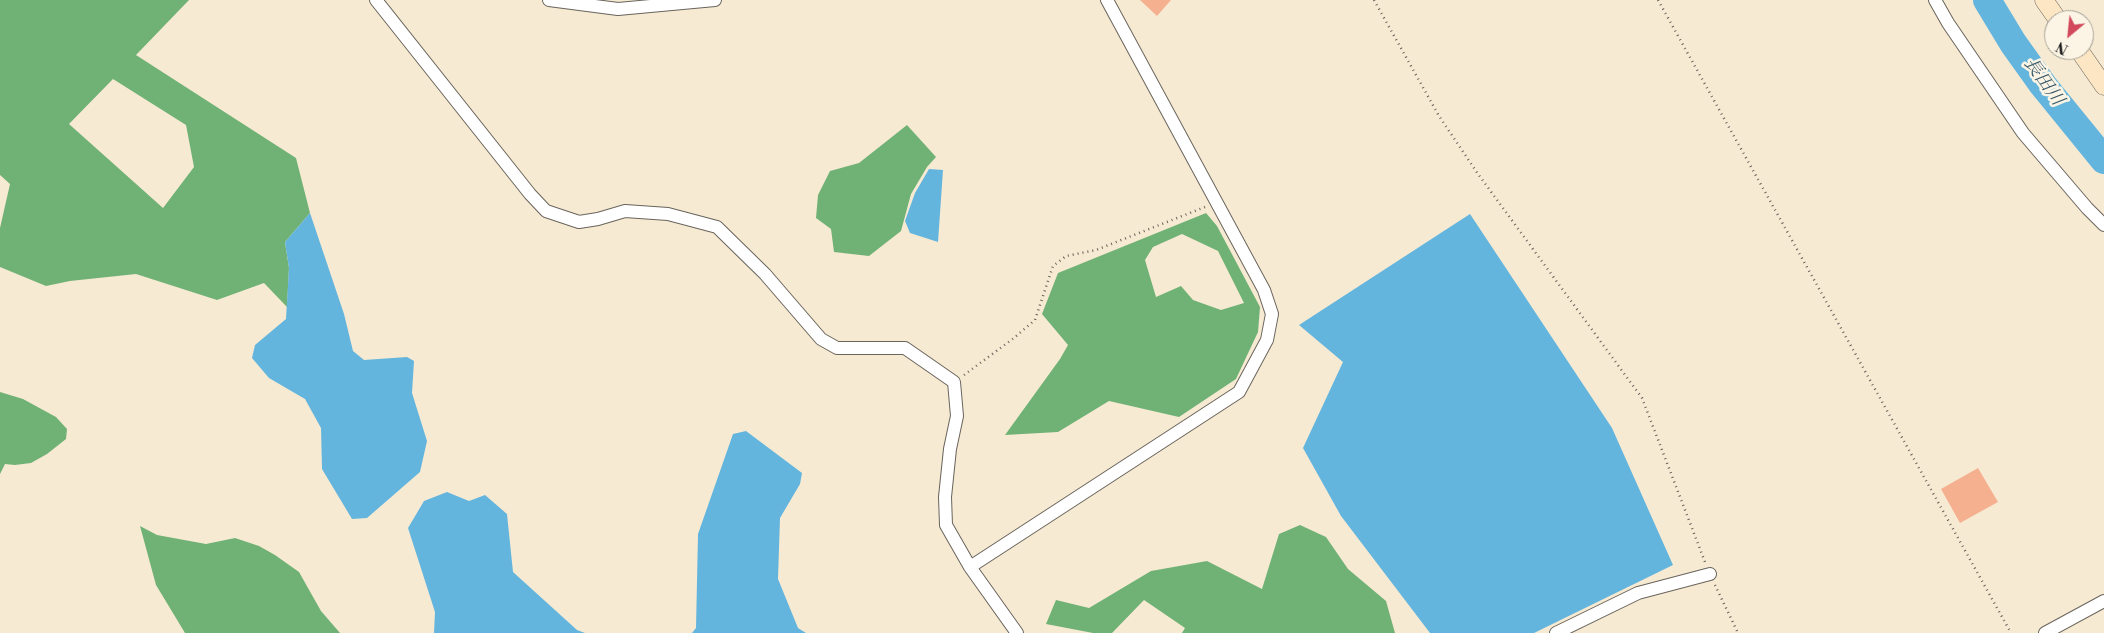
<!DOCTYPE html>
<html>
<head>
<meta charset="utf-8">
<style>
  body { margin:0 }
  #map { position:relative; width:2104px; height:633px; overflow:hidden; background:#f7ead3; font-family:"Libre Bodoni",serif }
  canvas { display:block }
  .north { position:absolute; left:2044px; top:10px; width:50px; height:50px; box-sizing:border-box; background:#fcf5e5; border:1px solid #a29e95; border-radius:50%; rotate:208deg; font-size:14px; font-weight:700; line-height:20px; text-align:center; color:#1c1c1c }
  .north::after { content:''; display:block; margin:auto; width:18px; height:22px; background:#d1495b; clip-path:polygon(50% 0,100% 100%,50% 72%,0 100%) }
</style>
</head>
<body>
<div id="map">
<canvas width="2104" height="633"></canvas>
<div class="north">N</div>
</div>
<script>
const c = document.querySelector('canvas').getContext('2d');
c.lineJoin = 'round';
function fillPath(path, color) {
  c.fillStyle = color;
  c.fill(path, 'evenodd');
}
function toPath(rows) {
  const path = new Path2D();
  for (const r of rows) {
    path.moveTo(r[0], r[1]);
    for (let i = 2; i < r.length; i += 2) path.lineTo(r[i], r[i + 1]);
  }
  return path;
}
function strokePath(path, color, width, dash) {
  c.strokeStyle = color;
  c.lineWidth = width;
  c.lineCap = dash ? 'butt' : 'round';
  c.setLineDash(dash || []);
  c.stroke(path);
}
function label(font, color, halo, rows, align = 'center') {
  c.font = font + ' "Libre Bodoni","Noto Serif JP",serif';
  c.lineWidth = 5;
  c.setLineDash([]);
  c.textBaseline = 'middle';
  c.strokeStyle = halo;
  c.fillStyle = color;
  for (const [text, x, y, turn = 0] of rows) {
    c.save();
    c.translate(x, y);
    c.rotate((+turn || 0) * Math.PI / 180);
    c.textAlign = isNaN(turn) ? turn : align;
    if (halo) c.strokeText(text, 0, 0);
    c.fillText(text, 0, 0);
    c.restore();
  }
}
fillPath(toPath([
  [0,0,189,0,136,55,296,158,310,213,285,242,289,268,287,307,264,283,217,300,136,274,70,281,46,286,0,267,0,228,10,184,0,175],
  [113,79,186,125,194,167,163,208,69,124],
  [907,125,936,157,927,167,911,194,901,231,869,256,834,252,831,229,816,218,818,195,830,171,859,163],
  [1206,213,1217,226,1260,307,1258,332,1236,379,1179,417,1109,401,1058,432,1005,435,1060,359,1068,345,1042,314,1058,273],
  [1182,234,1218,251,1244,303,1221,310,1193,300,1181,286,1156,297,1145,260,1153,247],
  [0,392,23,399,56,417,67,429,66,439,47,454,31,463,15,465,5,464,0,474],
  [1300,525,1326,537,1348,569,1386,601,1395,633,1182,633,1185,628,1144,600,1112,633,1093,633,1046,624,1056,600,1089,608,1151,571,1207,561,1262,589,1279,534],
  [140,526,157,535,206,544,235,538,259,546,275,555,299,572,321,611,340,633,185,633,156,585]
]), '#70b276');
fillPath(toPath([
  [929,169,943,170,938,242,910,233,905,221,915,193],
  [310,213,344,314,353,351,364,360,407,357,414,361,412,393,427,441,420,472,367,518,352,519,322,469,321,428,305,399,269,378,252,358,255,345,286,319,289,268,285,242],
  [1470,214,1612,428,1673,565,1534,633,1430,633,1341,516,1303,448,1343,362,1299,325],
  [746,431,802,473,800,484,780,518,778,579,798,628,806,633,692,633,696,628,698,534,733,434],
  [447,492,469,501,485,495,507,514,513,572,577,630,585,633,434,633,435,612,408,528,424,501]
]), '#63b5de');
strokePath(toPath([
  [1987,0,2013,43,2043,85,2104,160]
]), '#63b5de', 28);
fillPath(toPath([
  [1140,0,1171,0,1157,16],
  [1978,468,1998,502,1960,523,1941,489]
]), '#f5b090');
const minor = toPath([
  [376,0,530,194,546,211,579,222,598,219,625,211,668,214,717,227,765,274,821,339,837,348,905,348,954,382,957,416,950,449,945,497,946,525,970,567,1017,633],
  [549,0,618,9,715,0],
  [1935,0,1948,23,2023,133,2087,208,2104,225],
  [970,567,1239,392,1267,340,1272,314,1264,290,1107,0],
  [1556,633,1638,593,1710,574],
  [2045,633,2104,601]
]);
const secondary = toPath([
  [2044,0,2058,20],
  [2079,50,2104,86]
]);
strokePath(minor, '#69645c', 14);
strokePath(secondary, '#69645c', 19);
strokePath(toPath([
  [1374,0,1439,116,1478,174,1642,398,1705,562],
  [1658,0,2011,633],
  [964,375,1014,338,1035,320,1053,266,1066,256,1096,250,1205,207],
  [1715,585,1738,633]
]), '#69645c', 2.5, [1, 4]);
strokePath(minor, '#fff', 12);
strokePath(secondary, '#fce6c4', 18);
label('italic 18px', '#38596a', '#fcf5e5', [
  ["長田川",2043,82,54]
]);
</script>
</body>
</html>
